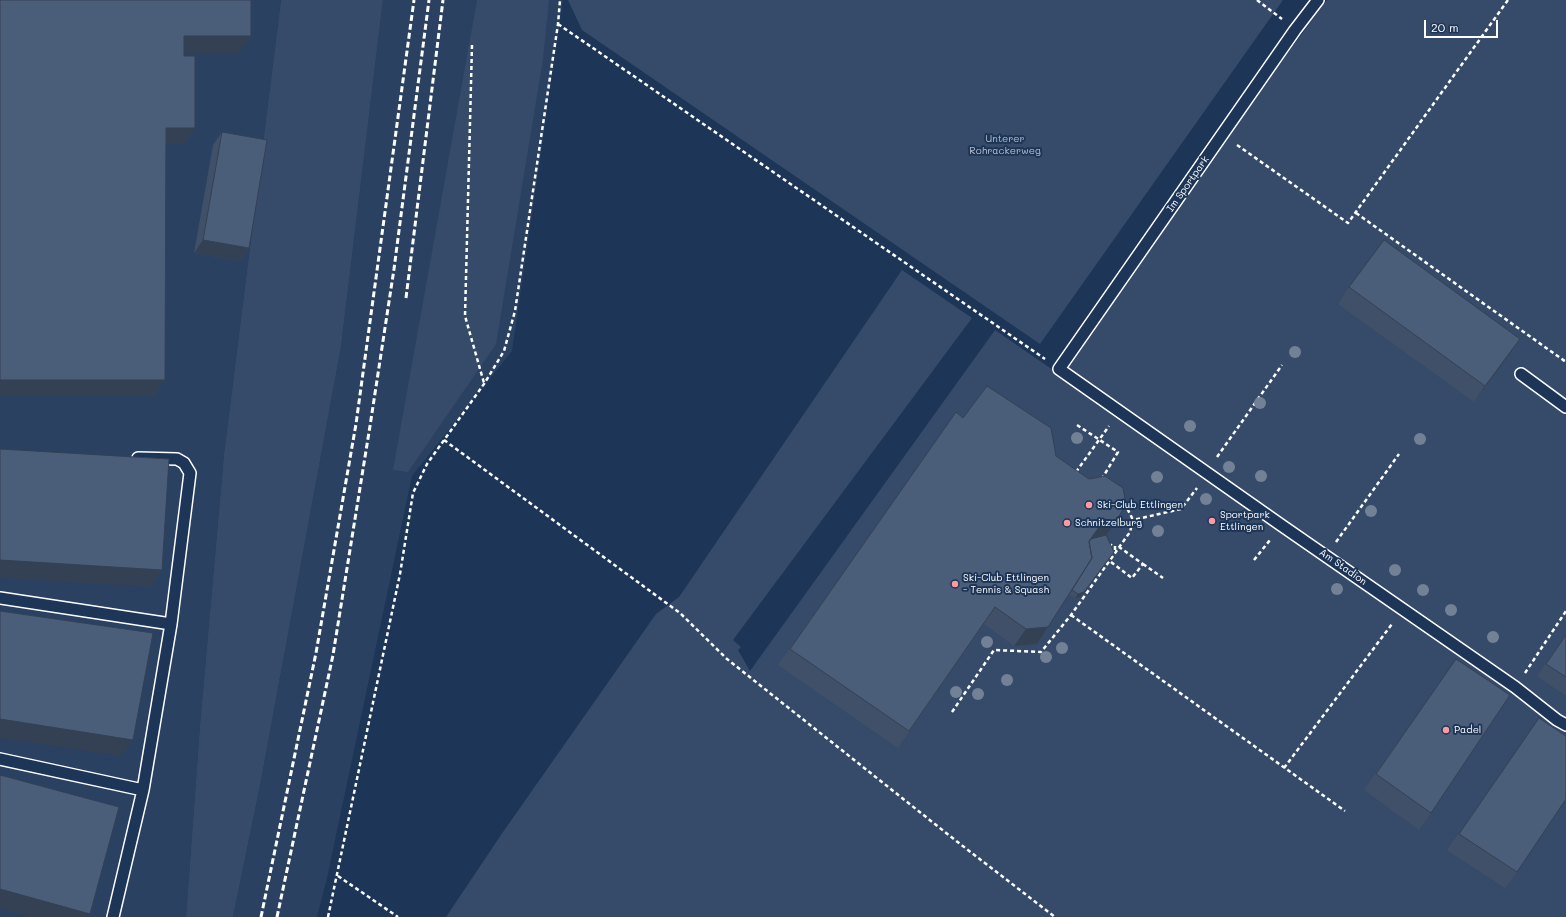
<!DOCTYPE html>
<html>
<head>
<meta charset="utf-8">
<style>
  body { margin:0 }
  #map { position:relative; width:1566px; height:917px; overflow:hidden; background:#1d3557; font-family:Mali,sans-serif }
  canvas { display:block }
  .scale { position:absolute; left:1424px; top:20px; width:74px; height:18px; box-sizing:border-box; border:2px solid #fff; border-top:0; padding-left:5px; font-size:12px; line-height:14px; white-space:nowrap; color:#fff; -webkit-text-stroke:3px #1d3557; paint-order:stroke }
</style>
</head>
<body>
<div id="map">
<canvas width="1566" height="917"></canvas>
<div class="scale">20 m</div>
</div>
<script>
const c = document.querySelector('canvas').getContext('2d');
c.lineJoin = 'round';
function fillPath(path, color) {
  c.fillStyle = color;
  c.fill(path, 'evenodd');
}
function toPath(rows) {
  const path = new Path2D();
  for (const r of rows) {
    path.moveTo(r[0], r[1]);
    for (let i = 2; i < r.length; i += 2) path.lineTo(r[i], r[i + 1]);
  }
  return path;
}
function strokePath(path, color, width, dash) {
  c.strokeStyle = color;
  c.lineWidth = width;
  c.lineCap = dash ? 'butt' : 'round';
  c.setLineDash(dash || []);
  c.stroke(path);
}
function label(font, color, halo, rows, align = 'center') {
  c.font = font + ' Mali,sans-serif';
  c.lineWidth = 4;
  c.setLineDash([]);
  c.textBaseline = 'middle';
  c.strokeStyle = halo;
  c.fillStyle = color;
  for (const [text, x, y, turn = 0] of rows) {
    c.save();
    c.translate(x, y);
    c.rotate((+turn || 0) * Math.PI / 180);
    c.textAlign = isNaN(turn) ? turn : align;
    if (halo) c.strokeText(text, 0, 0);
    c.fillText(text, 0, 0);
    c.restore();
  }
}
fillPath(toPath([
  [0,0,281,0,224,454,200,725,186,917,0,917],
  [383,0,563,0,512,351,412,476,327,878,317,917,233,917,260,786,341,347]
]), '#2a4161');
fillPath(toPath([
  [281,0,383,0,341,347,260,786,233,917,186,917,200,725,224,454],
  [477,0,549,0,543,59,496,344,408,472,393,470],
  [568,0,1283,0,1040,344,582,30],
  [1327,0,1566,0,1566,917,446,917,503,832,656,614,679,597,902,270,972,318,733,640,741,647,738,650,750,671,995,330,1053,370]
]), '#364b69');
const service = toPath([
  [1318,0,1295,30,1059,369,1281,525,1515,687,1557,720,1566,725],
  [1521,374,1566,407],
  [138,458,177,459,184,463,190,473,171,624],
  [0,598,171,624,143,790],
  [0,759,143,790,113,917]
]);
strokePath(service, '#fff', 14);
strokePath(toPath([
  [1257,0,1282,19],
  [558,24,1045,359],
  [472,45,465,316,484,383],
  [1237,145,1348,223,1508,0],
  [1356,213,1566,362],
  [1077,425,1118,452,1103,477,1103,479],
  [444,440,680,613,727,659,955,840,1055,917],
  [1217,457,1282,365],
  [1076,472,1109,426],
  [1122,505,1127,508,1133,520],
  [1336,542,1399,454],
  [1109,547,1111,545,1115,546,1115,550,1111,551],
  [1254,560,1270,540],
  [1111,562,1132,578,1143,564,1119,547],
  [1143,564,1163,578],
  [1071,615,1345,811],
  [1525,673,1566,611],
  [952,712,994,650,1041,652,1071,615,1130,532,1133,520,1181,509,1197,488],
  [1284,768,1392,624],
  [338,876,398,917],
  [328,917,400,574,413,493,427,464,484,384,504,351,515,311,558,24,560,0]
]), '#fff', 2.5, [4, 3]);
strokePath(service, '#1d3557', 11);
strokePath(toPath([
  [406,298,443,0],
  [261,917,316,653,356,424,414,0],
  [277,917,333,655,370,426,394,269,429,0]
]), '#fff', 3, [6, 3]);
c.fillStyle = '#738196';
for (const [x, y] of [
  [1295,352],
  [1260,403],
  [1190,426],
  [1077,438],
  [1420,439],
  [1229,467],
  [1261,476],
  [1157,477],
  [1206,499],
  [1371,511],
  [1158,531],
  [1395,570],
  [1337,589],
  [1423,590],
  [1451,610],
  [1493,637],
  [987,642],
  [1062,648],
  [1046,657],
  [1007,680],
  [956,692],
  [978,694]
]) {
  c.beginPath();
  c.arc(x, y, 6, 0, 2 * Math.PI);
  c.fill();
}
fillPath(toPath([
  [222,132,249,248,240,261,194,253,213,145],
  [1349,287,1508,356,1474,402,1338,304],
  [956,412,963,418,1056,456,1106,535,1081,597,1075,598,1069,594,1048,627,1037,644,1014,646,984,624,898,748,778,665],
  [1566,634,1566,696,1537,676],
  [1456,659,1431,813,1419,830,1364,790],
  [1539,718,1517,872,1505,888,1447,850]
]), '#405068');
fillPath(toPath([
  [184,36,251,36,239,53,173,53],
  [166,128,195,128,184,144,154,144],
  [203,240,249,248,240,261,194,253],
  [1520,339,1508,356,1474,402,1485,386],
  [0,380,165,380,154,396,0,396],
  [1115,523,1103,539,1080,553,1099,527],
  [1114,552,1081,597,1075,598,1078,594],
  [0,560,162,570,151,587,0,578],
  [1048,627,1037,644,1014,646,1026,629],
  [0,719,133,740,121,756,0,738],
  [0,889,90,914,88,917,30,917,0,909]
]), '#344155');
const building = toPath([
  [0,0,251,0,251,36,184,36,184,56,195,56,195,128,166,128,165,380,0,380,0,0],
  [222,132,267,140,249,248,203,240,222,132],
  [1384,240,1520,339,1485,386,1349,287,1384,240],
  [987,386,1051,428,1056,456,1089,479,1105,476,1123,488,1126,504,1115,523,1099,527,1089,541,1092,558,1048,627,1026,629,995,607,909,731,790,649,956,412,963,418,987,386],
  [0,449,169,459,162,570,0,560,0,449],
  [1106,535,1114,552,1084,592,1078,594,1072,590,1092,558,1089,542,1091,539,1106,535],
  [0,611,153,633,133,740,0,719,0,611],
  [1566,635,1566,677,1546,664,1566,635],
  [1456,659,1510,695,1431,813,1376,774,1456,659],
  [1539,718,1566,736,1566,799,1517,872,1459,834,1539,718],
  [0,775,119,807,90,914,0,889,0,775]
]);
fillPath(building, '#4a5d79');
strokePath(building, '#344155', 1);
for (const [x, y, r, color] of [
  [1089,505,4,"#ff9aa2"],
  [1212,521,4,"#ff9aa2"],
  [1067,523,4,"#ff9aa2"],
  [955,584,4,"#ff9aa2"],
  [1446,730,4,"#ff9aa2"]
]) {
  const dot = new Path2D();
  dot.arc(x, y, r, 0, 2 * Math.PI);
  c.fillStyle = color;
  c.fill(dot);
  strokePath(dot, '#1d3557', 1.5);
}
label('10px', '#b9c0ca', '#1d3557', [
  ["Unterer",1005,139],
  ["Rohrackerweg",1005,151]
]);
label('10px', '#fff', '#1d3557', [
  ["Im Sportpark",1188,184,-55],
  ["Am Stadion",1343,567,35]
]);
label('10px', '#fff', '#1d3557', [
  ["Ski-Club Ettlingen",1097,505],
  ["Sportpark",1220,515],
  ["Ettlingen",1220,527],
  ["Schnitzelburg",1075,523],
  ["Ski-Club Ettlingen",963,578],
  ["- Tennis & Squash",963,590],
  ["Padel",1454,730]
], 'left');
</script>
</body>
</html>
